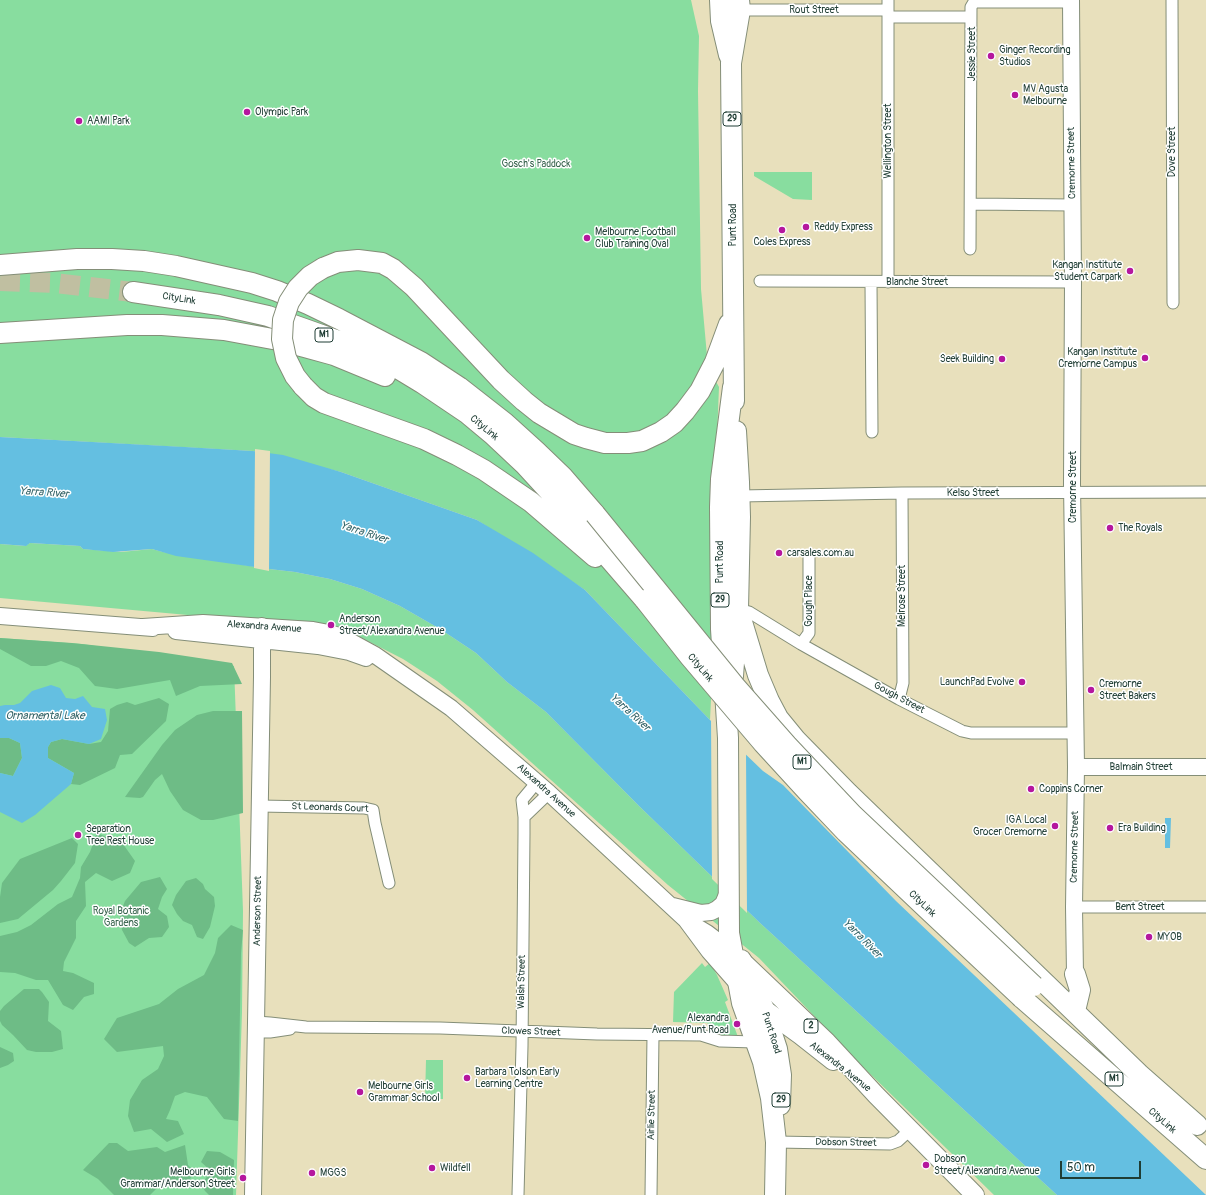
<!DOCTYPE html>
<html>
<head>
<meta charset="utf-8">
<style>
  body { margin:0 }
  #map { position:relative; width:1206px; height:1195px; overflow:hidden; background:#e8e0bc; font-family:Pangolin,sans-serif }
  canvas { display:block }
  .scale { position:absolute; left:1060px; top:1161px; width:81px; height:18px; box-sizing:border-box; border:2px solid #1f3d34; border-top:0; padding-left:5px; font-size:12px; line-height:14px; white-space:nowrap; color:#1f3d34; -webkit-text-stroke:3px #fff; paint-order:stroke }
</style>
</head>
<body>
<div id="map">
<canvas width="1206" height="1195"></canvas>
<div class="scale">50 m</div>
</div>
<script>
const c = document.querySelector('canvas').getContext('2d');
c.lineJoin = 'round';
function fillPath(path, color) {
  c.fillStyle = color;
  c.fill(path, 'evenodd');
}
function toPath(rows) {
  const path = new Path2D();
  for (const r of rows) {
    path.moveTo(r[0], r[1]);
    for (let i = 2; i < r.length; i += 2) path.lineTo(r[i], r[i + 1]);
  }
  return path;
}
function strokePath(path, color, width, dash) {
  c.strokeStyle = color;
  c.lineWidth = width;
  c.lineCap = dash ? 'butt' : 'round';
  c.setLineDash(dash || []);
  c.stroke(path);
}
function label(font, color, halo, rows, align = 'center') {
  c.font = font + ' Pangolin,sans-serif';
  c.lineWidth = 3;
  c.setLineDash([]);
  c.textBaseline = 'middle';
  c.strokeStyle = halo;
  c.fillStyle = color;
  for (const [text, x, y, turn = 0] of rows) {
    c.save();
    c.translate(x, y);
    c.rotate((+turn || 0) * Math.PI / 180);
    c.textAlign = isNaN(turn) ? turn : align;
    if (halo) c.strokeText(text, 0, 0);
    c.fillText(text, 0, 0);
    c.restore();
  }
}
fillPath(toPath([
  [0,0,691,0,699,36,698,91,701,289,708,367,719,387,714,509,714,638,710,720,585,590,477,520,341,472,253,451,0,437],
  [754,172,812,172,812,200,793,199,754,176],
  [30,543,80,546,83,549,121,552,152,549,163,552,269,569,295,572,330,579,362,589,400,606,440,629,476,653,507,682,546,712,639,806,760,923,1057,1195,994,1195,855,1059,759,958,668,885,473,710,437,681,403,659,356,635,329,626,307,621,254,621,0,598,0,544,25,546],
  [0,638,82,644,234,666,243,911,242,1012,236,1195,0,1195],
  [702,963,705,967,710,963,717,975,728,1000,725,1002,738,1037,719,1037,716,1034,711,1026,707,1023,673,1022,674,992],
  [426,1060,443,1060,443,1099,425,1099]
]), '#88dd9f');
fillPath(toPath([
  [0,638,72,643,159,652,232,663,242,684,200,686,176,696,170,680,117,689,95,686,79,668,61,661,46,666,31,666,0,649],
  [159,698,169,704,166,721,132,754,120,755,115,768,80,785,71,784,74,773,48,758,48,747,51,742,62,739,89,744,101,742,108,731,110,709,117,705,127,702,135,705],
  [213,711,242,711,243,813,213,820,201,820,183,810,170,791,162,774,155,780,143,797,140,798,125,797,162,745,175,730,197,715],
  [0,738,9,738,20,743,22,758,13,776,0,773],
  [97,833,123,844,135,861,130,873,112,881,96,873,85,882,86,906,76,921,76,938,64,962,63,971,73,973,94,983,94,994,84,997,73,1010,63,1005,48,980,36,980,15,973,0,972,0,936,17,932,31,925,58,904,72,897,80,878,81,867,90,852],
  [72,838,78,844,75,863,61,881,53,890,18,919,0,923,0,897,2,883,20,859],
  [160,877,167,889,162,897,158,909,167,916,169,927,162,937,149,938,135,947,129,943,122,930,120,914,125,901,141,882],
  [196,878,203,884,205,889,214,897,215,906,210,927,203,939,197,937,192,925,183,921,177,914,172,905,176,895,186,881],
  [231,925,243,930,241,953,238,1121,224,1119,207,1097,185,1092,175,1096,170,1110,166,1119,178,1121,184,1134,167,1142,151,1129,134,1132,128,1116,130,1100,142,1080,158,1069,164,1056,163,1046,117,1052,104,1039,117,1018,159,1004,178,989,204,975,215,953,218,938],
  [24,989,39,989,42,992,49,1002,48,1021,61,1031,63,1049,52,1052,36,1052,27,1050,13,1035,2,1025,0,1021,0,1011,4,1006],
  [0,1047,13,1053,14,1061,8,1065,0,1068],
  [109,1143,117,1143,128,1151,157,1147,165,1152,185,1145,188,1165,195,1172,185,1186,159,1186,150,1195,114,1195,98,1179,83,1170],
  [207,1151,220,1152,234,1160,233,1195,209,1195,205,1191,201,1185,211,1171,201,1162]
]), '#6ebc86');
fillPath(toPath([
  [0,437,185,447,253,451,283,455,341,472,477,520,533,553,585,590,710,720,763,771,783,785,896,901,1206,1195,1057,1195,760,923,639,806,546,712,507,682,476,653,440,629,400,606,362,589,330,579,295,572,269,569,176,556,152,549,113,552,83,549,80,546,30,543,26,546,0,544],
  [51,685,60,688,66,698,75,699,83,696,92,707,105,709,107,720,101,739,89,744,62,739,51,742,48,747,48,758,74,773,71,784,35,815,22,823,0,812,0,773,13,776,22,758,20,743,9,738,0,738,0,706,5,705,14,705,20,703,32,691],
  [1165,818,1171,818,1170,848,1165,848]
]), '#64bfe1');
fillPath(toPath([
  [255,449,270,451,269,571,254,568],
  [711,719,746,752,747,913,712,879],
  [780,781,784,784,886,887,870,873]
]), '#e8e0bc');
strokePath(toPath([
  [0,281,55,283,133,292]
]), '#c0bfa1', 20, [20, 10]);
const street = toPath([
  [888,0,888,282],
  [1172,0,1173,303],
  [740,10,888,10],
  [888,17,971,17],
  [971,204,1073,205],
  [970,249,971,7,974,2,1071,2],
  [760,281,1073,282],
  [871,282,872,432],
  [740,496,902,493,1206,492],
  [738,609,749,612,801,644,899,699,962,731,971,733,1075,733],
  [801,644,809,633,809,556],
  [899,699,903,683,902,493],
  [260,806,364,808,373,810,375,823,389,883],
  [524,817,549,793],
  [1074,907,1206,907],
  [256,1022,270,1023,306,1027,440,1028,597,1034,701,1035,720,1041,755,1042],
  [256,1032,270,1032,290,1029],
  [776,1142,890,1144,898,1141,910,1130],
  [518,1195,522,1046,524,833,524,817,522,800,537,782],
  [651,1195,653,1035]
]);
const secondary = toPath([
  [1071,0,1073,282,1072,484,1076,767,1074,907,1075,974],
  [0,616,153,628],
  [143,627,203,623,313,630,329,633,342,637,375,655,451,708,549,793,686,920,709,951,738,984],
  [176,631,318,646,349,652,366,658],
  [1076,767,1206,767],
  [673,906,701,913,711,912,717,909,723,904,729,890],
  [692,924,707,933,732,952],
  [253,1195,262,677,262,626]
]);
const primary = toPath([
  [743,962,827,1042,876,1095,975,1195],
  [764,1009,800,1035,833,1061]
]);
const highway = toPath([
  [720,0,721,21,729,55],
  [0,265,77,259,112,259,144,261,176,266,252,283,277,291,308,304,339,319,421,362,459,387,505,423,537,452,563,477,595,514],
  [323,268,338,262,358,260,382,263,393,269,414,287,501,380,524,401,539,413,574,434,586,438,605,443,628,443,642,441,661,432,674,423,685,411,700,391,715,362,729,324],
  [133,292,219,305,268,316,347,344,389,363,422,383,468,414,492,434,525,465,581,526,645,600],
  [0,333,127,325,162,325,224,330,278,340,305,347,334,355,385,376],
  [303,386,314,397,324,403,424,439,457,455,484,470,531,502,595,557],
  [733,387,721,479,720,507,721,629,728,738,729,933,742,1003,763,1062,771,1098,776,1142,775,1195],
  [734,401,731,63,740,10,739,0],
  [742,622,758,675,769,701,778,718,796,740,848,793,1139,1074,1197,1125],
  [733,676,738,609,740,517,739,482,736,431],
  [741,960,764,1009,777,1049,781,1075,780,1105],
  [1022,998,1206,1159],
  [1075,1011,1080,990,1075,974]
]);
strokePath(street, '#848e78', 13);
strokePath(secondary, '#848e78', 18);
strokePath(primary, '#848e78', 20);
strokePath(highway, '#848e78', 22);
strokePath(street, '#fff', 11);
strokePath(secondary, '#fff', 16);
strokePath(primary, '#fff', 18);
strokePath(highway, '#fff', 20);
const highwayBridge = toPath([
  [303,386,295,376,286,358,282,339,283,320,289,302,298,288,310,276,323,268],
  [595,514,735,686,787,745,853,815,1034,986],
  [645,600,690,657,763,743,807,791,846,832,924,906,1022,998]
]);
strokePath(highwayBridge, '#848e78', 22, []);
strokePath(highwayBridge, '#fff', 20);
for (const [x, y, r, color] of [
  [991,56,4,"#b5179e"],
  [1015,95,4,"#b5179e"],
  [247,112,4,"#b5179e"],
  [79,121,4,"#b5179e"],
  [806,227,4,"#b5179e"],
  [782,230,4,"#b5179e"],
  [587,238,4,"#b5179e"],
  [1130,271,4,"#b5179e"],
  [1145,358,4,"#b5179e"],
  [1002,359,4,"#b5179e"],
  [1110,528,4,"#b5179e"],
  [779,553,4,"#b5179e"],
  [331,625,4,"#b5179e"],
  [1022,682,4,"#b5179e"],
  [1091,690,4,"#b5179e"],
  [1031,789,4,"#b5179e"],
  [1055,826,4,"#b5179e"],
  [1110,828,4,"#b5179e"],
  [78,835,4,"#b5179e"],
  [1149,937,4,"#b5179e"],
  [737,1024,4,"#b5179e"],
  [467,1078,4,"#b5179e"],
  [360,1092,4,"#b5179e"],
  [926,1165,4,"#b5179e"],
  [432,1168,4,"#b5179e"],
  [312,1173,4,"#b5179e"],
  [243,1178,4,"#b5179e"]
]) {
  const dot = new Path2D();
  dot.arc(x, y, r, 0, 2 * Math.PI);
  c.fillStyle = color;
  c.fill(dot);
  strokePath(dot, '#fff', 1.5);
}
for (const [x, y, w] of [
  [732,119,18],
  [324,335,18],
  [720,600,18],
  [802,762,18],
  [811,1026,14],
  [1114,1079,18],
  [781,1100,18]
]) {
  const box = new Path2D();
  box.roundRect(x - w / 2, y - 7, w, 14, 3);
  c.fillStyle = '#fff';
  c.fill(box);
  strokePath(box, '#1f3d34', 1);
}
label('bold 9px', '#1f3d34', null, [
  ["29",732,119],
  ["M1",324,335],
  ["29",720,600],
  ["M1",802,762],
  ["2",811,1026],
  ["M1",1114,1079],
  ["29",781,1100]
]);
label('10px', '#1f3d34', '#fff', [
  ["Rout Street",814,10],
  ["Jessie Street",972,54,-90],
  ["Wellington Street",888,141,-90],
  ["Dove Street",1172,152,-90],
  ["Cremorne Street",1072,163,-91],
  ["Punt Road",733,225,-90],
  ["Blanche Street",917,282],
  ["CityLink",179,299,9],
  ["CityLink",484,428,40],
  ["Cremorne Street",1073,487,-90],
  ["Kelso Street",973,493],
  ["Punt Road",720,562,-90],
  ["Melrose Street",902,596,-90],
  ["Gough Place",809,601,-90],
  ["Alexandra Avenue",264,627,4],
  ["CityLink",700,668,50],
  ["Gough Street",899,698,28],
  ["Balmain Street",1141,767],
  ["Alexandra Avenue",546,791,42],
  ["St Leonards Court",330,808,2],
  ["Cremorne Street",1075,847,-89],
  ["CityLink",922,904,44],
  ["Bent Street",1140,907],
  ["Anderson Street",258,911,-89],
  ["Walsh Street",522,982,-89],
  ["Clowes Street",531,1032,2],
  ["Punt Road",771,1033,72],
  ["Alexandra Avenue",840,1067,38],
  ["Airlie Street",652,1115,-89],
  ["CityLink",1162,1121,41],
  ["Dobson Street",846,1143,1]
]);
label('10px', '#1f3d34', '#fff', [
  ["Ginger Recording",999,50],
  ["Studios",999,62],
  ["MV Agusta",1023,89],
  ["Melbourne",1023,101],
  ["Olympic Park",255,112],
  ["AAMI Park",87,121],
  ["Reddy Express",814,227],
  ["Melbourne Football",595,232],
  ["Club Training Oval",595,244],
  ["Coles Express",782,242,"center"],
  ["Kangan Institute",1122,265,"right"],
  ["Student Carpark",1122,277,"right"],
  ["Kangan Institute",1137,352,"right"],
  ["Cremorne Campus",1137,364,"right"],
  ["Seek Building",994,359,"right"],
  ["The Royals",1118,528],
  ["carsales.com.au",787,553],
  ["Anderson",339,619],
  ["Street/Alexandra Avenue",339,631],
  ["LaunchPad Evolve",1014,682,"right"],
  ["Cremorne",1099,684],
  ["Street Bakers",1099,696],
  ["Coppins Corner",1039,789],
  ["IGA Local",1047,820,"right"],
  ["Grocer Cremorne",1047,832,"right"],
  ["Era Building",1118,828],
  ["Separation",86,829],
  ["Tree Rest House",86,841],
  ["MYOB",1157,937],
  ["Alexandra",729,1018,"right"],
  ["Avenue/Punt Road",729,1030,"right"],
  ["Barbara Tolson Early",475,1072],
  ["Learning Centre",475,1084],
  ["Melbourne Girls",368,1086],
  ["Grammar School",368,1098],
  ["Dobson",934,1159],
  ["Street/Alexandra Avenue",934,1171],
  ["Wildfell",440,1168],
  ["Melbourne Girls",235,1172,"right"],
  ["Grammar/Anderson Street",235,1184,"right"],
  ["MGGS",320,1173]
], 'left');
label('10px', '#39654f', '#fff', [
  ["Gosch's Paddock",536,164],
  ["Royal Botanic",121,911],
  ["Gardens",121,923]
]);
label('italic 11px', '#346468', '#fff', [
  ["Yarra River",44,493,4],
  ["Yarra River",364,533,18],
  ["Yarra River",630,713,42],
  ["Ornamental Lake",45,716],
  ["Yarra River",862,939,45]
]);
</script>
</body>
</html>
